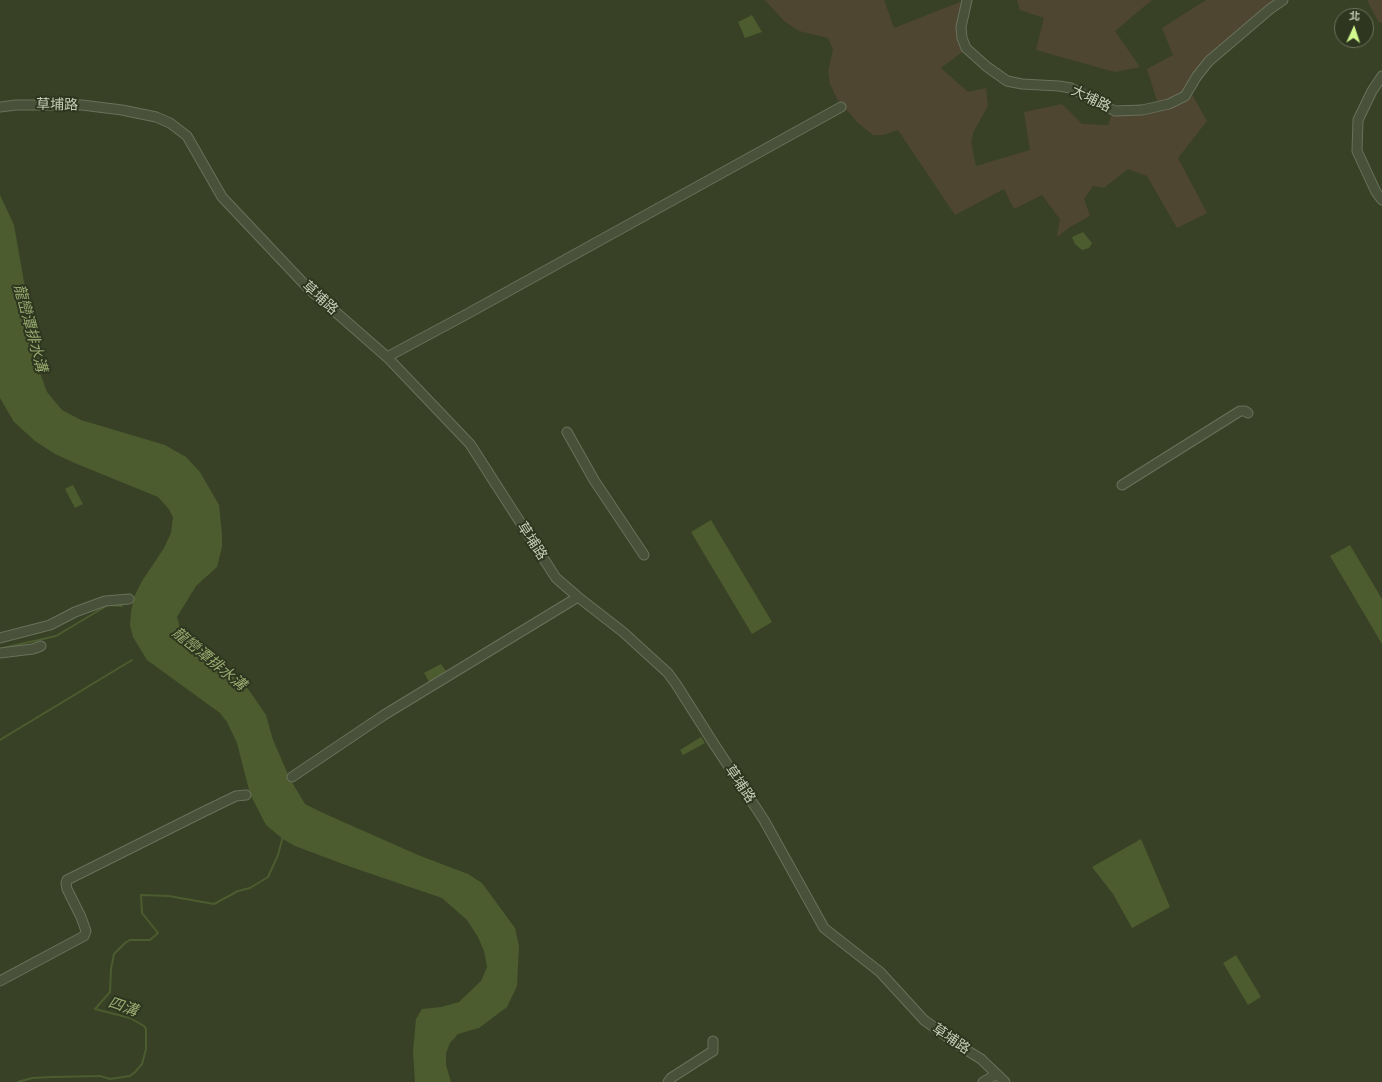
<!DOCTYPE html>
<html>
<head>
<meta charset="utf-8">
<style>
  body { margin:0 }
  #map { position:relative; width:1382px; height:1082px; overflow:hidden; background:#384126; font-family:"Alegreya Sans","Noto Sans TC",sans-serif }
  canvas { display:block }
  .north { position:absolute; left:1334px; top:8px; width:40px; height:40px; box-sizing:border-box; background:#2e361f; border:1px solid #6a725c; border-radius:50%; rotate:3deg; font-size:11px; font-weight:700; line-height:16px; text-align:center; color:#c4cbb7 }
  .north::after { content:''; display:block; margin:auto; width:14px; height:18px; background:#d1f98e; clip-path:polygon(50% 0,100% 100%,50% 72%,0 100%) }
</style>
</head>
<body>
<div id="map">
<canvas width="1382" height="1082"></canvas>
<div class="north">北</div>
</div>
<script>
const c = document.querySelector('canvas').getContext('2d');
c.lineJoin = 'round';
function fillPath(path, color) {
  c.fillStyle = color;
  c.fill(path, 'evenodd');
}
function toPath(rows) {
  const path = new Path2D();
  for (const r of rows) {
    path.moveTo(r[0], r[1]);
    for (let i = 2; i < r.length; i += 2) path.lineTo(r[i], r[i + 1]);
  }
  return path;
}
function strokePath(path, color, width, dash) {
  c.strokeStyle = color;
  c.lineWidth = width;
  c.lineCap = dash ? 'butt' : 'round';
  c.setLineDash(dash || []);
  c.stroke(path);
}
function label(font, color, halo, rows, align = 'center') {
  c.font = font + ' "Alegreya Sans","Noto Sans TC",sans-serif';
  c.lineWidth = 4;
  c.setLineDash([]);
  c.textBaseline = 'middle';
  c.strokeStyle = halo;
  c.fillStyle = color;
  for (const [text, x, y, turn = 0] of rows) {
    c.save();
    c.translate(x, y);
    c.rotate((+turn || 0) * Math.PI / 180);
    c.textAlign = isNaN(turn) ? turn : align;
    if (halo) c.strokeText(text, 0, 0);
    c.fillText(text, 0, 0);
    c.restore();
  }
}
fillPath(toPath([
  [765,0,884,0,894,28,965,0,962,23,969,47,941,68,968,92,986,88,988,106,974,131,971,142,976,166,1030,150,1024,112,1062,104,1082,124,1108,125,1115,106,1136,106,1158,104,1147,69,1173,55,1162,28,1206,0,1282,0,1247,26,1189,89,1207,121,1178,158,1207,213,1177,228,1147,176,1128,169,1104,188,1093,186,1084,199,1090,216,1070,227,1057,237,1060,219,1042,195,1014,209,1004,189,955,215,898,130,883,135,873,135,858,123,837,99,830,84,828,71,833,50,828,38,799,31,784,21],
  [1017,0,1152,0,1115,31,1140,67,1115,72,1036,50,1044,18,1020,10],
  [1367,0,1382,0,1382,22,1379,23]
]), '#4f4632');
fillPath(toPath([
  [752,15,762,32,745,38,738,22],
  [0,195,14,225,40,373,47,392,62,410,81,420,165,445,186,457,200,472,219,505,222,534,222,547,217,567,196,586,177,617,181,631,206,650,242,680,266,715,273,740,290,779,305,804,323,813,418,855,468,874,482,883,515,928,519,946,517,986,507,1007,479,1028,458,1034,450,1043,446,1053,446,1065,451,1082,415,1082,413,1051,416,1019,422,1009,441,1007,459,1002,481,981,487,967,484,951,478,937,467,920,442,898,351,867,295,846,283,839,266,825,250,794,237,743,227,722,220,713,147,660,133,637,130,625,131,612,134,597,142,581,164,548,171,533,173,517,168,508,158,497,77,464,55,454,35,441,14,422,0,398],
  [1083,232,1092,243,1089,248,1082,250,1075,244,1072,237],
  [73,485,83,504,75,508,65,489],
  [711,520,772,622,752,634,691,532],
  [1350,545,1382,599,1382,644,1330,556],
  [441,664,448,674,431,685,424,673],
  [701,737,705,743,683,755,680,750],
  [1141,839,1170,907,1132,928,1113,894,1092,867],
  [1236,955,1261,997,1248,1005,1223,963]
]), '#4c5c2f');
strokePath(toPath([
  [3,648,56,636,108,605,122,606],
  [0,740,132,660],
  [18,1082,32,1078,53,1077,100,1076,110,1079,130,1076,135,1072,142,1064,146,1049,146,1029,144,1026,130,1018,95,1009,110,992,111,969,114,954,125,943,130,940,150,940,158,933,142,913,141,895,169,896,214,904,238,891,250,888,268,877,278,855,283,836]
]), '#4c5c2f', 2);
const minor = toPath([
  [967,0,961,27,962,38,966,48,986,66,1007,81,1022,84,1059,86,1071,88,1115,111,1142,110,1169,104,1185,96,1197,76,1209,61,1270,9,1283,0],
  [1382,76,1372,91,1358,120,1357,151,1376,192,1382,200],
  [0,107,16,105,82,105,122,110,156,117,170,123,187,136,222,197,307,287,387,357,470,444,556,578,578,597,623,632,668,673,676,684,714,744,764,820,824,928,880,972,924,1020,960,1046,981,1059,1005,1082],
  [387,357,467,314,841,107],
  [567,432,594,480,644,555],
  [1122,485,1240,411,1245,411,1248,413],
  [0,638,50,625,75,612,105,601,129,599],
  [0,653,33,649,41,646],
  [292,777,384,715,578,597],
  [0,981,84,936,86,931,81,917,67,889,66,883,67,880,201,813,236,796,246,795],
  [668,1082,671,1078,713,1051,713,1041],
  [983,1082,997,1074]
]);
strokePath(minor, '#69715b', 11);
strokePath(minor, '#49513a', 9);
label('14px', '#c4cbb7', '#2e361f', [
  ["大埔路",1091,99,26],
  ["草埔路",57,105,1],
  ["草埔路",320,298,42],
  ["草埔路",532,541,57],
  ["草埔路",740,784,56],
  ["草埔路",951,1039,34]
]);
label('italic 15px', '#97aa70', '#2e361f', [
  ["龍巒潭排水溝",30,328,75],
  ["龍巒潭排水溝",209,659,39],
  ["四溝",123,1007,19]
]);
</script>
</body>
</html>
